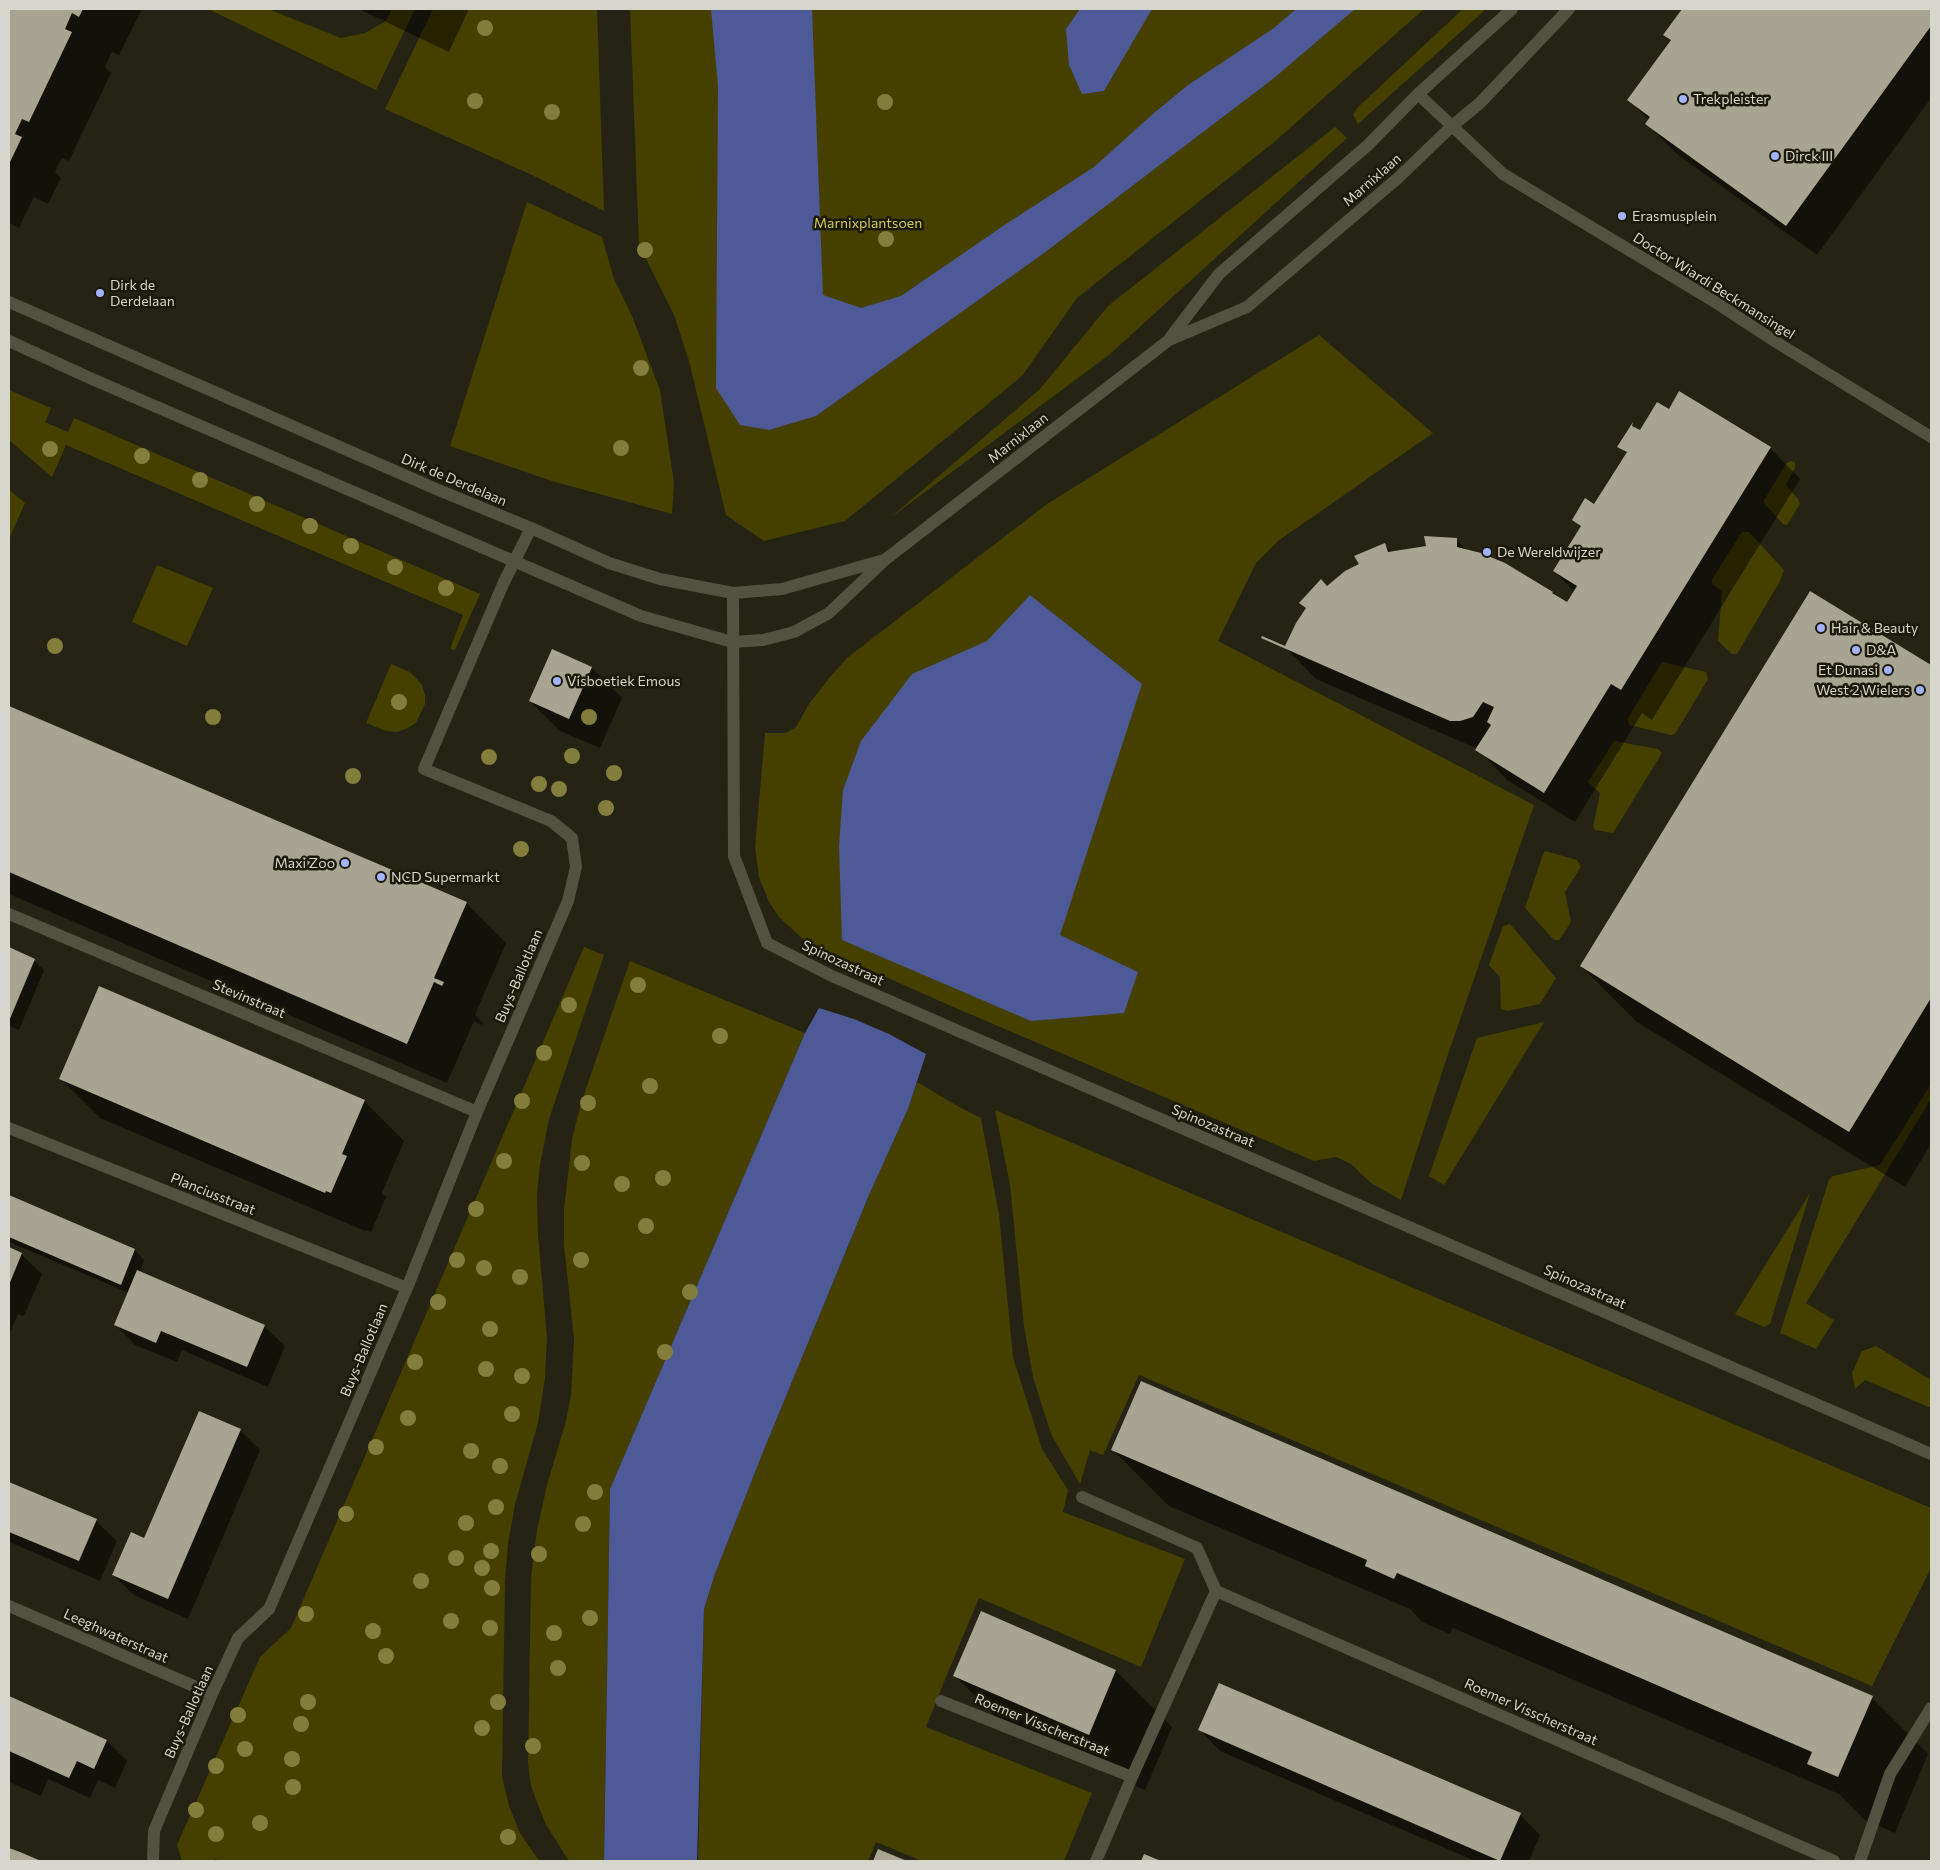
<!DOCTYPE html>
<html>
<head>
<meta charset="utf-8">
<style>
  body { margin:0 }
  #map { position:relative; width:1940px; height:1870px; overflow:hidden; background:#252313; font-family:Commissioner,sans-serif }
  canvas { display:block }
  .frame { position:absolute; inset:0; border:10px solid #d7d6cc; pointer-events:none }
</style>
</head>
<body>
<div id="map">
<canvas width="1940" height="1870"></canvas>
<div class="frame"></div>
</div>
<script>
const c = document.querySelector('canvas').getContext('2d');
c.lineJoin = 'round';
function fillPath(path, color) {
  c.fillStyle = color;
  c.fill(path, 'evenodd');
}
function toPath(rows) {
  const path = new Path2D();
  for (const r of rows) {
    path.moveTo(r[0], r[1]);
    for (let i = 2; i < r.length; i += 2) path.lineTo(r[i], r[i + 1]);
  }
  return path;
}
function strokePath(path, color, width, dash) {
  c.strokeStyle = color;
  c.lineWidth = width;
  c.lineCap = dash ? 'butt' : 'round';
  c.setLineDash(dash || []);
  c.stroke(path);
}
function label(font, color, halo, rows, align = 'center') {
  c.font = font + ' Commissioner,sans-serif';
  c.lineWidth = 5;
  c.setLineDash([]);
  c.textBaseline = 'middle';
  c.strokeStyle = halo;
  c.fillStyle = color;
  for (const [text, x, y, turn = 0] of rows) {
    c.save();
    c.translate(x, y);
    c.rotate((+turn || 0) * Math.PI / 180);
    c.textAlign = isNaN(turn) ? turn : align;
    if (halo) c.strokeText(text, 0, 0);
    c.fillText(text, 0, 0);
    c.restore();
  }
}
fillPath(toPath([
  [208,9,268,9,341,38,365,33,386,21,392,9,415,9,376,90],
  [433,9,597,9,604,211,532,175,385,109],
  [630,9,1424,9,1273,143,1077,298,1022,376,845,521,764,541,726,515,689,361,674,315,639,245],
  [1463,9,1481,9,1484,11,1358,124,1353,115,1358,107],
  [1335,127,1347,138,1109,355,890,518,1040,389,1108,306],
  [527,202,602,237,614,279,632,316,660,390,674,483,672,514,552,481,450,446],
  [1319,335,1433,433,1278,541,1256,563,1218,641,1534,805,1445,1063,1401,1200,1371,1183,1351,1164,1336,1157,1314,1161,951,1006,805,941,779,917,769,902,759,877,755,847,765,733,786,733,796,727,809,704,830,677,847,658,1047,504],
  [9,390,51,408,45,422,68,432,74,418,480,594,456,648,454,650,450,649,463,615,66,445,52,477,9,440],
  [1791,461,1795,462,1795,468,1786,485,1798,499,1800,504,1787,525,1783,524,1764,503,1764,500,1787,463],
  [9,490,25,503,9,539],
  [1742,532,1749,532,1784,570,1780,581,1737,654,1732,654,1718,641,1722,591,1712,584,1712,579],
  [157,565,213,588,187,646,132,622],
  [1662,662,1706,672,1708,679,1675,734,1671,735,1629,725,1628,718],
  [391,664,410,672,416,678,422,685,425,695,425,704,416,723,408,728,397,732,386,731,366,723],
  [1614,741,1658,749,1662,753,1613,833,1595,830,1593,827,1600,793,1588,782],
  [1545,851,1577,860,1581,867,1565,892,1571,922,1559,940,1554,940,1525,908,1542,857],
  [1510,924,1556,978,1540,1004,1507,1011,1501,1009,1500,977,1489,965,1503,926],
  [584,947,604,955,549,1119,540,1165,537,1195,538,1235,547,1337,545,1378,538,1423,515,1504,508,1544,505,1581,502,1776,509,1806,520,1833,539,1861,221,1861,215,1859,213,1861,182,1861,177,1845,260,1657,291,1628],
  [630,961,805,1033,610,1489,604,1861,569,1861,545,1823,531,1786,528,1763,531,1577,537,1530,547,1485,566,1421,571,1395,574,1339,564,1245,564,1209,572,1139,581,1103],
  [1544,1022,1444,1185,1429,1176,1477,1038],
  [917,1082,961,1108,981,1118,999,1214,1013,1357,1042,1449,1068,1490,1063,1512,1185,1559,1141,1667,979,1598,946,1677,926,1727,1092,1793,1064,1861,922,1861,876,1842,868,1861,698,1861,704,1609,715,1574,763,1452,869,1195,908,1109],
  [1931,1084,1931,1099,1806,1303,1834,1320,1816,1349,1780,1333,1829,1180,1833,1176,1880,1165],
  [995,1110,1931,1508,1931,1568,1872,1686,1139,1375,1103,1455,1090,1450,1080,1484,1051,1434,1033,1377,1024,1326,1010,1185],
  [1810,1193,1770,1324,1764,1327,1735,1314],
  [1876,1346,1931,1380,1931,1408,1865,1380,1855,1389,1852,1373,1862,1351]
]), '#464000');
fillPath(toPath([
  [711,9,812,9,823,295,861,308,901,296,1006,224,1094,167,1154,113,1188,85,1274,28,1296,9,1355,9,1274,78,1044,253,816,416,769,430,740,425,716,388,718,86],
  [1080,9,1152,9,1104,91,1082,94,1069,65,1066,29],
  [1030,595,1142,684,1060,935,1138,972,1124,1013,1031,1021,842,940,839,846,843,790,861,741,912,674,987,641],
  [819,1008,854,1019,889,1034,926,1054,908,1109,869,1195,763,1452,715,1574,704,1609,697,1861,604,1861,610,1489,805,1033]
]), '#4e5997');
fillPath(toPath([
  [9,9,142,9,119,55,112,52,105,67,111,73,69,161,62,158,55,172,61,178,48,204,34,197,19,228,9,223],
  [359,9,469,9,449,52],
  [1684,9,1931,9,1931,98,1817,255,1677,154,1646,123,1649,120,1629,100,1671,42,1665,35],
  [1669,411,1770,448,1800,479,1652,720,1642,713,1575,822,1507,780,1478,749,1316,679,1286,648,1327,587,1360,564,1384,545,1392,552,1456,540,1468,551,1552,593,1567,604,1575,592,1554,571,1582,528,1574,520,1595,505,1627,454,1619,446],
  [1811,593,1931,667,1931,1144,1905,1187,1637,1022,1581,966],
  [592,668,622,698,600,748,560,731,530,701],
  [9,707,466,903,506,943,475,1015,483,1023,482,1025,474,1021,447,1083,9,894],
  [9,949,34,960,44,970,19,1030,9,1026],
  [60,1078,364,1101,404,1141,382,1193,386,1197,371,1232,366,1230,365,1231,100,1118],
  [9,1197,135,1250,144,1260,140,1272,264,1326,285,1346,268,1387,182,1350,177,1362,135,1345,115,1324,129,1293,9,1242],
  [9,1249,21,1254,42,1274,24,1316,18,1314,9,1335],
  [1141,1383,1872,1698,1928,1754,1895,1833,1865,1820,1839,1794,1453,1628,1450,1634,1422,1622,1410,1609,1169,1506,1113,1450],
  [240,1430,260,1450,188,1619,134,1595,113,1575],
  [9,1483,96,1521,117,1541,100,1581,9,1542],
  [982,1612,1116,1671,1172,1727,1145,1790,1011,1732,955,1676],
  [9,1696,12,1699,107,1741,127,1761,115,1788,98,1780,90,1798,48,1779,41,1796,9,1782],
  [1200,1730,1520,1815,1540,1835,1529,1861,1475,1861,1220,1751]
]), '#0007');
fillPath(toPath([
  [9,9,83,9,79,17,72,13,65,29,72,32,29,122,22,119,15,134,22,137,9,164],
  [1682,9,1931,9,1931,26,1786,226,1645,124,1650,117,1627,100,1671,40,1663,35],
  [1679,391,1771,447,1621,690,1611,684,1544,793,1475,750,1491,725,1487,722,1494,707,1483,702,1473,717,1460,721,1450,721,1261,638,1262,636,1285,646,1296,623,1306,608,1299,603,1321,579,1327,586,1345,571,1359,564,1354,556,1385,543,1388,552,1426,546,1424,536,1457,538,1457,547,1481,553,1505,563,1553,592,1552,593,1567,602,1577,586,1553,571,1581,526,1572,520,1585,498,1594,504,1627,452,1617,447,1633,422,1632,426,1640,430,1657,402,1669,409],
  [1810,591,1931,665,1931,998,1849,1132,1580,966],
  [552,649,592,667,569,719,529,701],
  [9,706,467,902,434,978,444,982,442,986,434,982,407,1044,9,872],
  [9,947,35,959,9,1021],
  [99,986,365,1100,342,1154,347,1156,331,1193,326,1191,325,1193,59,1079],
  [9,1195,135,1249,121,1285,9,1237],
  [9,1247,22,1253,9,1285],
  [137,1270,265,1325,247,1367,161,1331,156,1343,114,1325],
  [1141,1381,1873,1696,1838,1777,1807,1764,1812,1752,1397,1573,1394,1579,1365,1566,1367,1560,1111,1450],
  [199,1411,241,1429,168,1599,112,1575,131,1532,144,1538],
  [9,1482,97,1519,79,1561,9,1532],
  [981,1611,1116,1670,1089,1735,953,1676],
  [1219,1683,1521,1813,1500,1861,1198,1730],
  [9,1696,107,1740,94,1769,77,1761,69,1778,9,1751],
  [9,1848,20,1852,41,1861,9,1861],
  [878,1849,907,1861,873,1861],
  [1144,1854,1161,1861,1141,1861]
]), '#a7a592');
strokePath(toPath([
  [1418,94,1503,174,1712,300,1776,342,1931,437],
  [9,302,436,489,531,528,609,563,660,579,733,593,782,589,884,560],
  [1170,338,1219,274,1368,145,1418,94,1512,9],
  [9,341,92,379,641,616,732,642,763,640,794,632,829,613,886,559,1169,340,1247,307,1398,178,1452,126,1480,103,1569,9],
  [733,593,734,856,767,943,832,976,1931,1454],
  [9,914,477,1112],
  [9,1128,407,1288],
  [1082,1497,1197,1548,1216,1591],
  [9,1606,212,1694],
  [941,1701,1132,1777],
  [153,1861,154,1831,212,1694,238,1638,269,1609,407,1288,477,1112,568,901,576,867,572,838,551,821,424,769,504,582,531,528],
  [1096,1861,1132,1777,1216,1591,1834,1861],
  [1860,1861,1890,1774,1931,1708]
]), '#535240', 12);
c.fillStyle = '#847e3c';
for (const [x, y] of [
  [485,28],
  [475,101],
  [885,102],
  [552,112],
  [886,239],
  [645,250],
  [641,368],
  [621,448],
  [50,449],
  [142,456],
  [200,480],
  [257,504],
  [310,526],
  [351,546],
  [395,567],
  [446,588],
  [55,646],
  [399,702],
  [213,717],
  [589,717],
  [572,756],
  [489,757],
  [614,773],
  [353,776],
  [539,784],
  [559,789],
  [606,808],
  [521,849],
  [638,985],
  [569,1005],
  [720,1036],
  [544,1053],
  [650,1086],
  [522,1101],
  [588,1103],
  [504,1161],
  [582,1163],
  [663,1178],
  [622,1184],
  [476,1209],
  [646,1226],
  [457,1260],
  [581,1260],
  [484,1268],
  [520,1277],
  [690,1292],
  [438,1302],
  [490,1329],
  [665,1352],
  [415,1362],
  [486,1369],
  [522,1376],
  [512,1414],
  [408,1418],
  [376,1447],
  [471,1451],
  [500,1466],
  [595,1492],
  [496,1507],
  [346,1514],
  [466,1523],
  [583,1524],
  [491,1551],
  [539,1554],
  [456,1558],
  [482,1568],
  [421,1581],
  [492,1588],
  [306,1614],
  [590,1618],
  [451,1621],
  [490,1628],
  [373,1631],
  [554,1633],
  [386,1656],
  [558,1668],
  [308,1702],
  [498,1702],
  [238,1715],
  [301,1724],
  [482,1728],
  [533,1746],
  [245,1749],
  [292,1759],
  [216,1766],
  [293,1787],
  [196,1810],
  [260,1823],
  [216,1834],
  [508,1837]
]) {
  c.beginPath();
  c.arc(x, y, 8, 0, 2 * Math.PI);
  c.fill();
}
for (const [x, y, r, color] of [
  [1683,99,5,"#a2b2fd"],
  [1775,156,5,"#a2b2fd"],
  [1622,216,5,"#a2b2fd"],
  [100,293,5,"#a2b2fd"],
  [1487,552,5,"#a2b2fd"],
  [1821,628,5,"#a2b2fd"],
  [1856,650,5,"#a2b2fd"],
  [1888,670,5,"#a2b2fd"],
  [557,681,5,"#a2b2fd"],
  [1920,690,5,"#a2b2fd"],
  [345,863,5,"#a2b2fd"],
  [381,877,5,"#a2b2fd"]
]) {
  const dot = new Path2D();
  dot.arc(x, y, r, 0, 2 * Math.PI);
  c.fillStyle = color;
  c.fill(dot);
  strokePath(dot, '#1b1a0a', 2);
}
label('14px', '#d7d6cc', '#1b1a0a', [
  ["Trekpleister",1693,99],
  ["Dirck III",1785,156],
  ["Erasmusplein",1632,216],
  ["Dirk de",110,285],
  ["Derdelaan",110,301],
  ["De Wereldwijzer",1497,552],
  ["Hair & Beauty",1831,628],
  ["D&A",1866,650],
  ["Et Dunasi",1878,670,"right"],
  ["Visboetiek Emous",567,681],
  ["West 2 Wielers",1910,690,"right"],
  ["Maxi Zoo",335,863,"right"],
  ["NCD Supermarkt",391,877]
], 'left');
label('14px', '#d7d6cc', '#1b1a0a', [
  ["Marnixlaan",1372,180,-41],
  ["Doctor Wiardi Beckmansingel",1714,286,32],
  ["Marnixlaan",1018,438,-38],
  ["Dirk de Derdelaan",454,480,23],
  ["Spinozastraat",843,963,25],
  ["Buys-Ballotlaan",519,976,-67],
  ["Stevinstraat",249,999,23],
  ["Spinozastraat",1213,1126,23],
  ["Planciusstraat",213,1194,22],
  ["Spinozastraat",1585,1287,24],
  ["Buys-Ballotlaan",364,1350,-67],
  ["Leeghwaterstraat",116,1636,24],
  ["Buys-Ballotlaan",189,1712,-66],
  ["Roemer Visscherstraat",1531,1712,24],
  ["Roemer Visscherstraat",1042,1725,22]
]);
label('14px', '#d2c95d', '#1b1a0a', [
  ["Marnixplantsoen",868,223]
]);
</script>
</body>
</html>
